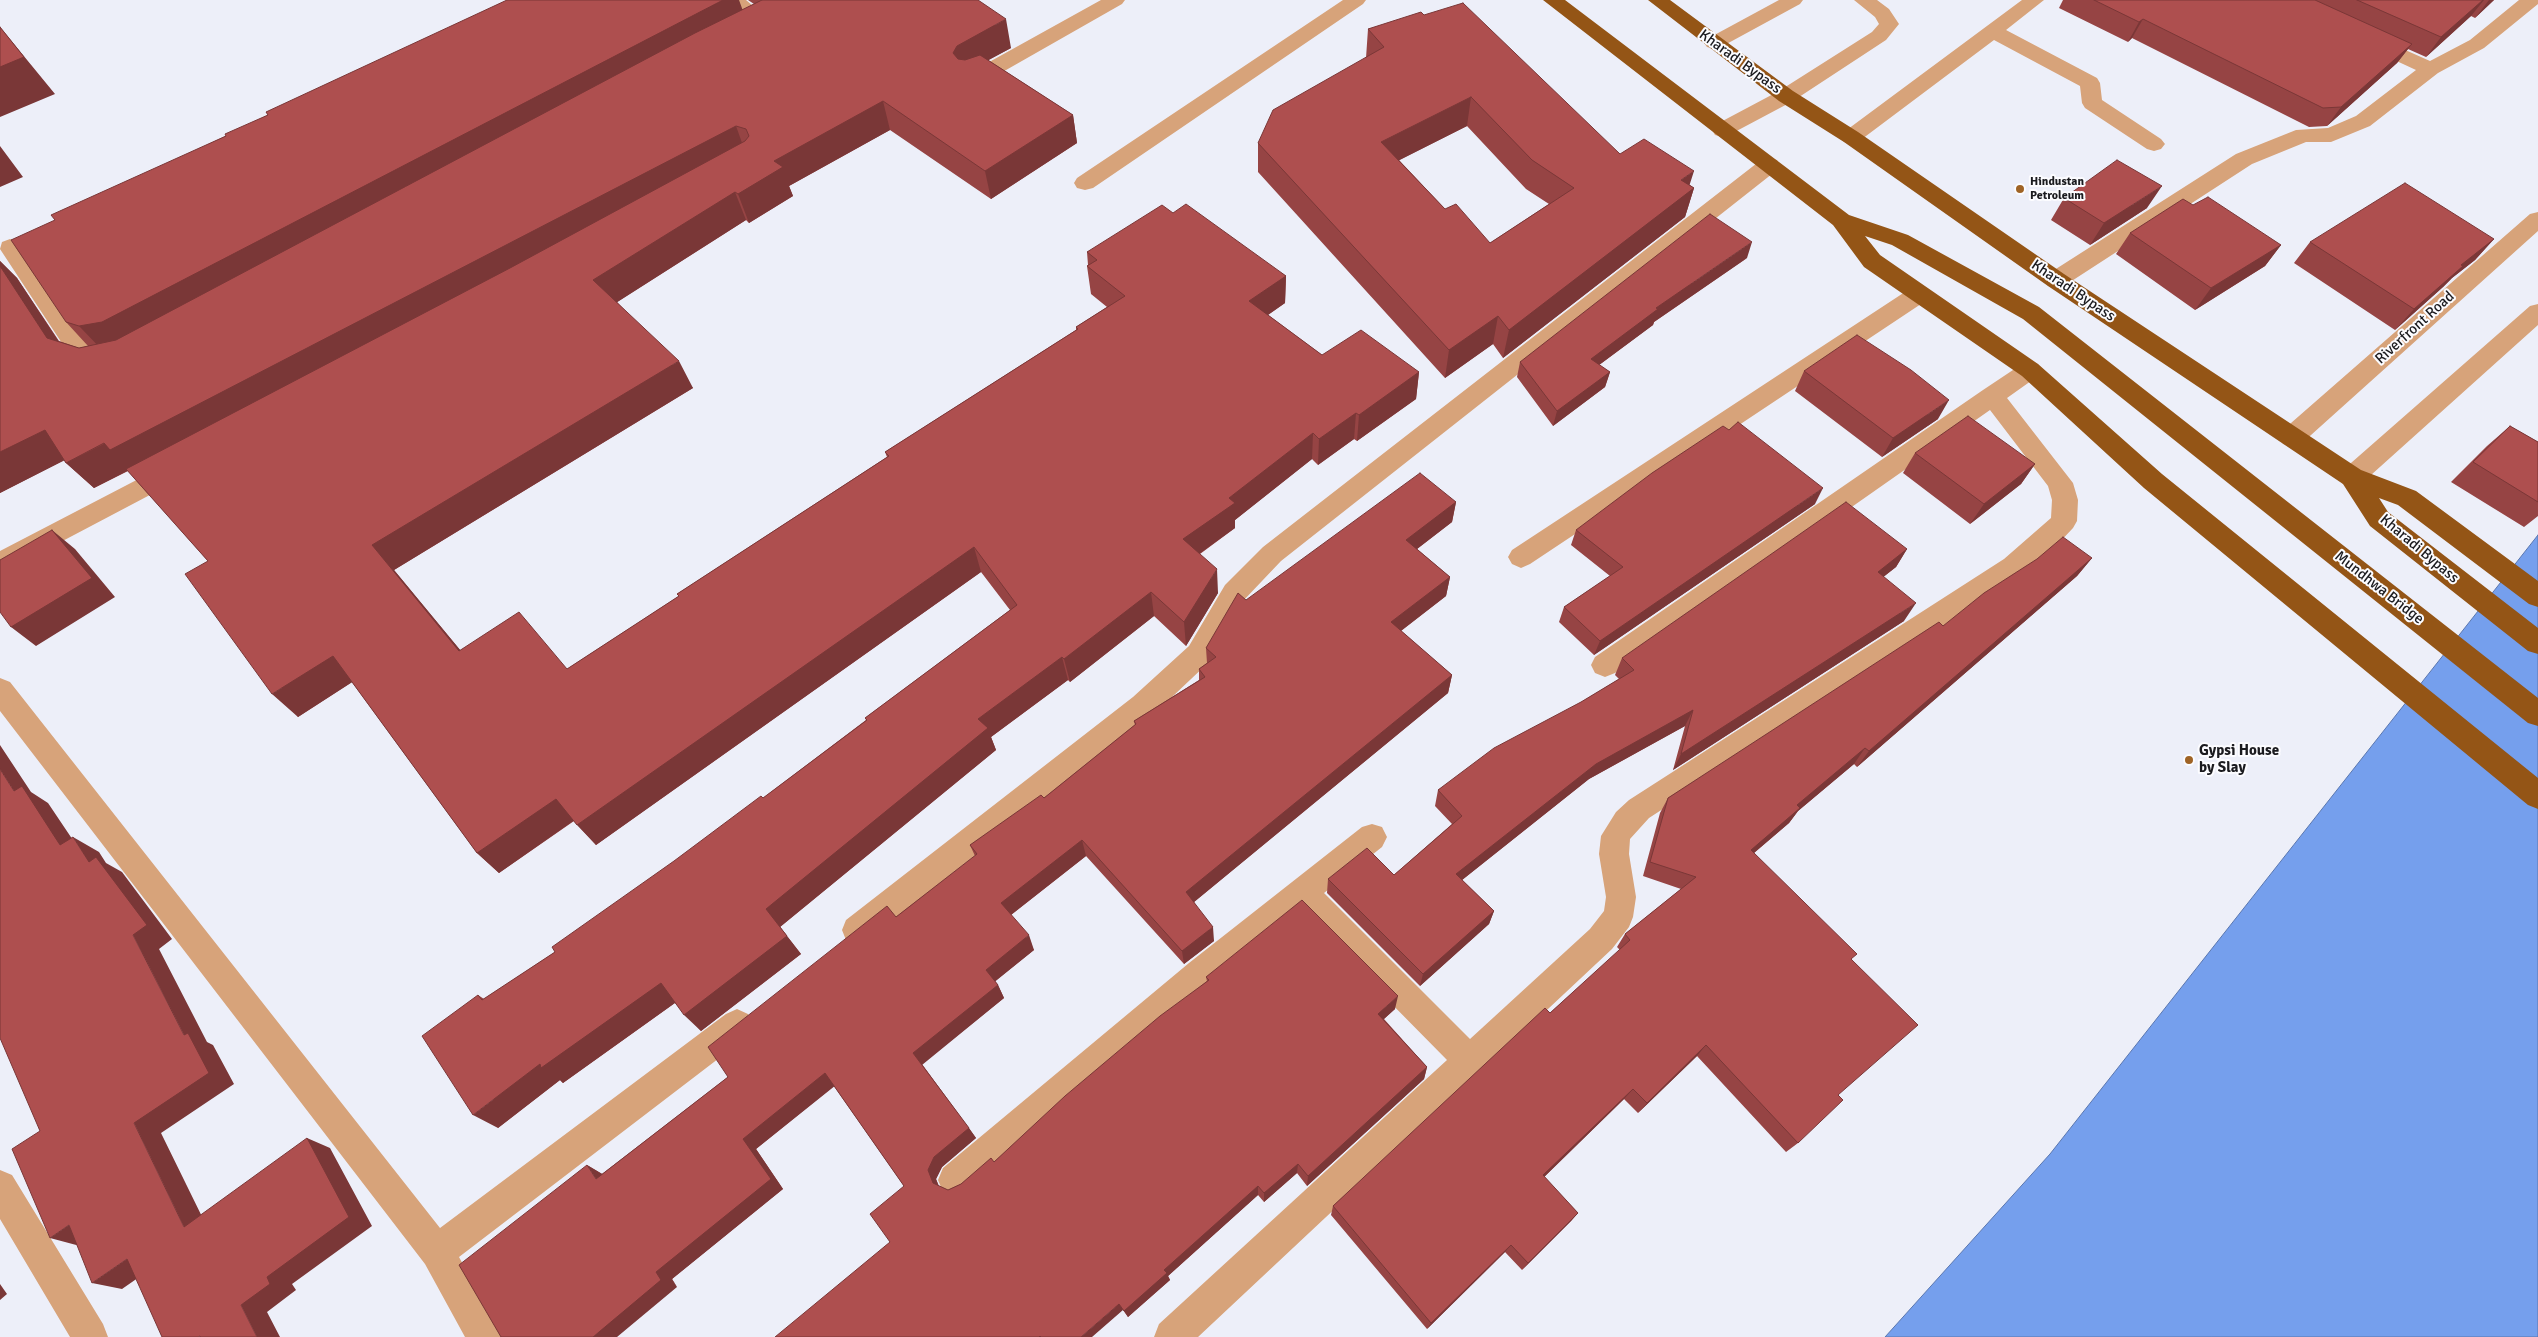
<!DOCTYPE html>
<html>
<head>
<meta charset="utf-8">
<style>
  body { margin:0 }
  canvas { display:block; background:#edeff9 }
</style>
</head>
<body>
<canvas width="2538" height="1337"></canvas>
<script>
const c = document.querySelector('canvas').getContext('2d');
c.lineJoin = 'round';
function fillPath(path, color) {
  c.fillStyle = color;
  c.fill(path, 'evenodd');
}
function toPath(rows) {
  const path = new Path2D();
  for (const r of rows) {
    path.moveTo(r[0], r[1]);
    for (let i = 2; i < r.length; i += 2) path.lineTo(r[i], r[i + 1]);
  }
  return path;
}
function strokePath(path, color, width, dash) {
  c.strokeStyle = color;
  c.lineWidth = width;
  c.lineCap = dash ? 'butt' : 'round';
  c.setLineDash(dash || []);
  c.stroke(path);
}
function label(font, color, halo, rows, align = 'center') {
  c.font = font + ' Signika,sans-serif';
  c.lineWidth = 4;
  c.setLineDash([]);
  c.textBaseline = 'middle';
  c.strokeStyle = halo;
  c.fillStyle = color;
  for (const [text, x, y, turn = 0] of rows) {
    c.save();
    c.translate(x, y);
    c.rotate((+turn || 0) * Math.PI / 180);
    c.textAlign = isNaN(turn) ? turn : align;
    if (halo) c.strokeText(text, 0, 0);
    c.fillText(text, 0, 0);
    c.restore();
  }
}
const water = toPath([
  [2538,535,2538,1337,1885,1337,2050,1154,2538,535]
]);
fillPath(water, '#759fed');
strokePath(water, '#5a77af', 1);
fillPath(toPath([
  [724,0,746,0,773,23,770,27,763,29,756,27,724,0],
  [1101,0,1125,0,1122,4,978,86,971,87,964,86,961,81,964,76,1101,0],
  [1343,0,1366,0,1363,4,1093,188,1085,190,1077,188,1074,183,1077,178,1343,0],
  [1779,0,1803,0,1800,4,1721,47,1714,49,1707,47,1704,43,1707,39,1779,0],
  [1854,0,1877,0,1889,9,1899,24,1886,40,1793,101,1729,135,1722,137,1715,135,1712,130,1715,125,1779,91,1872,32,1879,24,1875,17,1854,0],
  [2022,0,2044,0,2006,30,2097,78,2100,83,2102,100,2161,139,2165,144,2161,149,2154,151,2147,149,2085,108,2082,103,2080,86,1994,40,1858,142,1851,144,1844,142,1840,137,1844,132,2022,0],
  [2519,0,2538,0,2538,4,2484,48,2438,73,2370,126,2331,142,2306,142,2252,164,2064,286,2056,288,2048,286,2045,280,2048,274,2236,154,2296,130,2328,128,2356,116,2416,70,2362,45,2359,41,2362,37,2369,35,2376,37,2430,61,2470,40,2519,0],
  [1769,158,1777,160,1780,165,1777,170,1281,561,1243,601,1209,662,1153,715,868,940,857,945,846,940,842,930,846,920,1133,697,1189,646,1225,585,1263,547,1761,160,1769,158],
  [2538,212,2538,231,2301,444,2292,446,2283,444,2280,437,2283,430,2530,214,2538,212],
  [10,239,18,242,91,350,116,357,120,363,116,369,108,372,75,363,0,249,2,242,10,239],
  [1919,286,1927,288,1930,294,1927,300,1530,564,1521,568,1512,564,1508,557,1512,550,1911,288,1919,286],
  [2538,304,2538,325,2361,484,2352,487,2343,484,2339,477,2343,470,2530,306,2538,304],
  [2030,361,2038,364,2042,370,2038,376,2007,398,2073,483,2078,500,2077,521,2073,528,2056,546,2022,575,1649,818,1630,839,1629,854,1636,897,1633,917,1629,927,1612,949,1198,1337,1154,1337,1159,1324,1447,1060,1301,912,1211,985,967,1192,955,1197,943,1192,938,1180,943,1168,1189,963,1362,827,1372,824,1382,827,1387,837,1382,847,1324,893,1470,1039,1590,929,1604,911,1606,897,1599,854,1601,836,1616,812,1629,800,2004,559,2051,518,2052,500,2048,486,1990,410,1615,673,1605,677,1595,673,1591,665,1595,657,1983,390,2022,364,2030,361],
  [175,460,184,463,188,470,184,477,0,574,0,551,175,460],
  [0,678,10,682,440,1228,726,1014,737,1009,748,1014,753,1025,748,1036,459,1257,502,1337,465,1337,425,1264,0,711,0,678],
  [0,1170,12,1175,103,1324,108,1337,70,1337,0,1219,0,1170]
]), '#d7a37a');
fillPath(toPath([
  [1543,0,1565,0,1849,215,1908,235,2039,307,2538,698,2538,726,2528,723,2023,319,1892,245,1865,236,1880,255,2038,364,2162,474,2538,778,2538,809,2528,805,2144,488,2022,376,1864,267,1833,225,1543,0],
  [1648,0,1670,0,1793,91,1858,132,2064,274,2361,470,2416,491,2538,581,2538,607,2529,604,2398,505,2379,498,2388,512,2538,628,2538,654,2528,651,2370,526,2343,484,2048,286,1844,142,1779,101,1648,0]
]), '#945516');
fillPath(toPath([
  [748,0,978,0,1011,48,988,60,1073,115,1077,143,991,199,890,130,789,186,793,196,749,223,746,220,617,302,693,388,394,570,460,650,567,669,679,596,677,594,887,457,885,452,1076,330,1076,327,1107,307,1091,294,1087,266,1088,265,1087,252,1173,213,1286,276,1285,303,1268,315,1322,355,1419,372,1416,399,1357,441,1354,439,1318,465,1312,459,1235,520,1235,528,1200,554,1218,593,1186,646,1154,616,1070,682,1068,680,991,737,996,750,780,927,801,954,701,1031,675,1003,563,1083,560,1080,498,1128,478,995,484,999,555,952,763,798,866,720,865,718,1010,610,981,572,596,845,574,821,499,873,477,853,352,682,298,717,208,561,128,471,94,488,66,463,64,460,0,493,0,261,17,278,59,341,79,348,88,346,66,322,55,220,268,115,266,112,743,10,754,4],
  [2063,0,2494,0,2475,18,2471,16,2426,57,2408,49,2397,63,2327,126,2309,127,2132,38,2128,42,2059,8],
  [1424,15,1620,154,1690,185,1694,188,1685,217,1503,358,1493,344,1445,378,1258,172,1258,143,1366,58,1368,29],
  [1467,126,1526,189,1549,204,1490,243,1445,209,1399,160],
  [2064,198,2147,208,2090,245,2051,220],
  [2193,205,2281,245,2265,266,2195,310,2116,254,2130,233],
  [2494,239,2475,260,2452,278,2443,287,2395,330,2294,263,2310,242],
  [1747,258,1654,322,1653,325,1599,365,1610,372,1605,387,1553,426,1517,377,1520,362],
  [1804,371,1938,419,1882,457,1795,391],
  [2510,426,2538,442,2538,516,2524,527,2451,482,2487,446],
  [1915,453,2035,464,2021,484,1970,524,1903,473],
  [1456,502,1452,522,1417,549,1450,577,1446,596,1401,631,1452,675,1448,693,1194,902,1214,941,1184,964,1086,856,1011,915,1034,950,995,981,998,985,1004,998,922,1064,976,1138,942,1167,936,1179,939,1186,948,1190,961,1184,994,1162,1207,981,1206,977,1395,1009,1384,1019,1427,1067,1424,1079,1307,1186,1297,1173,1264,1202,1258,1195,1168,1276,1170,1280,1128,1317,1123,1310,890,1242,904,1186,834,1086,756,1149,783,1189,672,1279,677,1287,587,1165,602,1174,728,1077,896,917,975,856,970,845,1044,798,1135,725,1134,721,1199,680,1199,669,1207,663,1206,648,1246,600],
  [1815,504,1594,655,1559,622,1564,607,1610,576,1571,545,1576,530],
  [1907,549,1896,567,1883,577,1904,621,1673,770,1685,726,1589,779,1462,880,1494,911,1489,924,1420,986,1327,893,1328,879,1394,875,1452,824,1435,806,1438,790,1619,679,1615,675,1622,658],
  [2092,558,2077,576,1857,767,1854,764,1798,811,1789,823,1754,853,1852,960,1838,1095,1798,1143,1786,1152,1697,1056,1638,1113,1624,1099,1544,1177,1578,1213,1571,1221,1522,1270,1505,1252,1427,1329,1331,1215,1333,1206,1550,1013,1620,950,1617,947,1625,934,1681,889,1643,876,1660,813,1668,798,1943,626]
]), '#964444');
fillPath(toPath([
  [722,0,739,0,747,22,105,353,79,326],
  [2483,0,2484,0,2471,16,2426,57,2441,37],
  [2489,0,2494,0,2475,18],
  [1006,19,1011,48,963,74,953,53,957,46],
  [2143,19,2132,38,2128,42,2139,22],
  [0,27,55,94,0,117],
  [2412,44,2397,63,2327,126,2341,107],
  [1471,97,1467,126,1378,171,1381,142],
  [883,101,890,130,789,186,793,196,749,223,738,194,774,161],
  [1073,115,1077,143,991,199,985,171],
  [736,126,746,154,94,488,66,463],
  [0,146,23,177,0,187],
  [1694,171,1687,193,1694,188,1685,217,1503,358,1509,330,1681,180],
  [2162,186,2147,208,2090,245,2104,223],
  [735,192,746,220,608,308,593,280],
  [2494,239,2475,260,2452,278,2443,287,2395,330,2414,309,2461,265],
  [1752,242,1747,258,1654,322,1653,325,1587,374,1591,359,1656,308],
  [2281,245,2265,266,2195,310,2211,288],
  [0,261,17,278,74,365,47,338,0,266],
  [1286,276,1285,303,1249,328,1249,301],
  [1498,316,1493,344,1445,378,1449,350],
  [679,361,693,388,394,570,480,674,459,651,372,545],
  [1419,372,1416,399,1357,441,1359,415],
  [1610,372,1605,387,1553,426,1557,411],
  [1949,400,1938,419,1882,457,1893,438],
  [1356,413,1354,439,1318,465,1319,439],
  [45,430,73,456,0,493,0,452],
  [1313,433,1312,459,1235,520,1235,528,1185,564,1183,539,1229,498],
  [2035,464,2021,484,1970,524,1984,504],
  [1823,488,1815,504,1594,655,1600,641],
  [1456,502,1452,522,1404,559,1406,540],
  [52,530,75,549,115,597,36,646,11,627],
  [974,547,981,572,596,845,577,825],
  [1907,549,1896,567,1867,590,1878,572],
  [2092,558,2077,576,1857,767,1869,751],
  [1217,569,1218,593,1186,646,1184,622],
  [1450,577,1446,596,1389,640,1391,622],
  [1151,592,1154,616,1070,682,1064,659],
  [1916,603,1904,621,1673,770,1681,754],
  [333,656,357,679,298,717,272,694],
  [1062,657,1068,680,991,737,996,750,780,927,801,954,701,1031,684,1015,766,909,978,719],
  [1452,675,1448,693,1188,907,1186,892],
  [1693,710,1685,726,1589,779,1452,888,1456,874,1596,764],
  [0,745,31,792,48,803,87,861,60,845,14,791,0,769],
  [1865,748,1854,764,1798,811,1789,823,1741,864,1751,850,1797,805],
  [556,799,576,819,499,873,477,853],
  [73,837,99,852,106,863,122,872,172,939,159,949,207,1042,213,1045,234,1084,161,1133,211,1235,184,1227,134,1123,184,1035,133,935],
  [1082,840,1086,856,1007,918,1001,903],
  [1494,911,1489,924,1420,986,1423,974],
  [1213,927,1214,941,1184,964,1182,951],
  [1029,935,1034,950,992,984,986,970],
  [661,983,679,1000,563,1083,560,1080,498,1128,473,1115,540,1064],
  [998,985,1004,998,922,1065,913,1053],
  [1398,996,1395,1009,1376,1026,1378,1014],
  [1706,1045,1697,1056,1638,1113,1647,1103],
  [1427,1067,1424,1079,1307,1186,1308,1176],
  [825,1073,836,1085,756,1149,783,1189,672,1279,677,1287,617,1337,593,1337,656,1272,743,1139],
  [1633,1089,1624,1099,1537,1184,1543,1175],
  [969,1128,976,1138,942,1167,936,1179,941,1193,933,1183,928,1170,934,1157],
  [307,1138,330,1148,372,1226,292,1284,296,1290,267,1312,280,1337,257,1337,241,1305,267,1277],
  [1298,1164,1297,1173,1264,1202,1264,1193],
  [587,1165,604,1175,596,1179],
  [1258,1186,1258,1195,1168,1276,1170,1280,1128,1317,1124,1311,1164,1270],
  [1578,1213,1571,1221,1522,1270,1528,1263],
  [69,1225,80,1246,50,1238],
  [1511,1245,1505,1252,1427,1329,1431,1323],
  [127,1259,155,1266,122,1289,92,1283],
  [0,1284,7,1294,0,1300],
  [1119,1304,1123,1310,1092,1337,1081,1337]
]), '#7a3737');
const building = toPath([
  [507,0,723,0,102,322,79,326,66,322,11,240,55,220,51,215,226,136,225,134,268,115,266,112,507,0],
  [762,0,978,0,1006,19,957,46,953,53,958,59,965,60,980,55,1073,115,985,171,883,101,774,161,783,167,738,194,735,192,593,280,679,361,372,545,459,651,519,612,567,669,679,596,677,594,889,456,885,452,1078,329,1076,327,1125,296,1087,266,1097,260,1087,252,1162,205,1173,213,1186,204,1286,276,1249,301,1322,355,1361,330,1419,372,1359,415,1356,413,1319,439,1313,433,1229,498,1235,503,1183,539,1217,569,1184,622,1151,592,1064,659,1062,657,978,719,988,728,766,909,787,936,684,1015,661,983,541,1068,540,1064,473,1115,422,1036,478,995,482,1000,555,952,552,947,674,861,761,796,763,798,867,720,865,718,1017,605,974,547,577,825,556,799,477,853,333,656,272,694,185,574,208,561,126,469,510,268,745,141,749,136,746,129,736,126,110,450,104,443,66,463,45,430,0,452,0,266,47,338,79,348,116,340,695,33,762,0],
  [2094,0,2315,0,2412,44,2341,107,2323,108,2143,19,2139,22,2094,0],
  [2357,0,2483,0,2441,37,2357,0],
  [1463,3,1620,154,1644,139,1694,171,1681,180,1694,188,1509,330,1498,316,1449,350,1258,143,1273,110,1384,47,1368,29,1421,12,1424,15,1463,3],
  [1471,97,1532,160,1574,188,1490,243,1456,204,1445,209,1381,142,1471,97],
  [0,27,24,57,0,67,0,27],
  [2117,160,2162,186,2104,223,2064,198,2117,160],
  [2405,183,2494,239,2461,265,2463,266,2414,309,2310,242,2405,183],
  [2208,197,2281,245,2211,288,2130,233,2183,199,2193,205,2208,197],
  [1710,214,1752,242,1656,308,1658,309,1591,359,1610,372,1557,411,1520,362,1710,214],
  [1857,335,1911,370,1949,400,1893,438,1804,371,1857,335],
  [1968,416,2035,464,1984,504,1915,453,1968,416],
  [1738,422,1823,488,1600,641,1564,607,1623,567,1576,530,1652,473,1723,426,1729,430,1738,422],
  [2510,426,2538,442,2538,502,2473,462,2510,426],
  [1420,473,1456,502,1406,540,1450,577,1391,622,1452,675,1186,892,1213,927,1182,951,1082,840,1001,903,1029,935,986,970,998,985,913,1053,969,1128,934,1157,928,1170,933,1183,948,1190,961,1184,991,1158,994,1162,1065,1096,1160,1016,1209,980,1206,977,1302,900,1398,996,1378,1014,1427,1067,1308,1176,1298,1164,1264,1193,1258,1186,1164,1270,1167,1273,1124,1311,1119,1304,1081,1337,1041,1337,1040,1336,1039,1337,775,1337,890,1242,870,1214,904,1186,825,1073,743,1139,771,1179,656,1272,661,1280,593,1337,501,1337,459,1265,587,1165,596,1179,728,1077,708,1047,887,906,896,917,977,854,970,845,1041,795,1044,798,1136,724,1134,721,1205,677,1199,669,1216,657,1206,648,1238,593,1246,600,1420,473],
  [1846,502,1907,549,1878,572,1916,603,1681,754,1693,710,1596,764,1456,874,1494,911,1423,974,1328,879,1367,848,1394,875,1462,816,1438,790,1494,748,1581,702,1634,670,1622,658,1846,502],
  [52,530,92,578,11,627,0,612,0,560,52,530],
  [2063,537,2092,558,1869,751,1865,748,1797,805,1800,808,1751,850,1857,954,1851,959,1918,1025,1838,1095,1843,1100,1798,1143,1706,1045,1647,1103,1633,1089,1543,1175,1578,1213,1528,1263,1511,1245,1431,1323,1333,1206,1545,1008,1550,1013,1630,940,1625,934,1696,877,1650,862,1668,798,1939,622,1943,626,1984,593,2037,559,2063,537],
  [0,769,14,791,22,786,60,845,73,837,89,862,96,857,147,925,133,935,184,1035,188,1033,209,1073,134,1123,184,1227,307,1138,349,1217,267,1277,270,1284,241,1305,257,1337,200,1337,200,1336,198,1337,162,1337,127,1259,92,1283,69,1225,50,1238,12,1149,40,1131,0,1038,0,769]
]);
fillPath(building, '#ae4f4f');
strokePath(building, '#7a3737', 1);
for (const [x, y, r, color] of [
  [2020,189,5,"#9f6325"],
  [2189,760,5,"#9f6325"]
]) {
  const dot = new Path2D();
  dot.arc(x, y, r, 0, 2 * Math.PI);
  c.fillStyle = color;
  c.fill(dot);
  strokePath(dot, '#fcfcff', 2);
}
label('bold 12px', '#1b1b1f', '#fcfcff', [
  ["Hindustan",2030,182],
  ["Petroleum",2030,196]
], 'left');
label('15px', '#1b1b1f', '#fcfcff', [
  ["Kharadi Bypass",1740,62,36],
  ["Kharadi Bypass",2073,291,34],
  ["Riverfront Road",2415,328,-42],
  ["Kharadi Bypass",2419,549,40],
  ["Mundhwa Bridge",2379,588,38]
]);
label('bold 15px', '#1b1b1f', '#fcfcff', [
  ["Gypsi House",2199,751],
  ["by Slay",2199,768]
], 'left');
</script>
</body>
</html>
